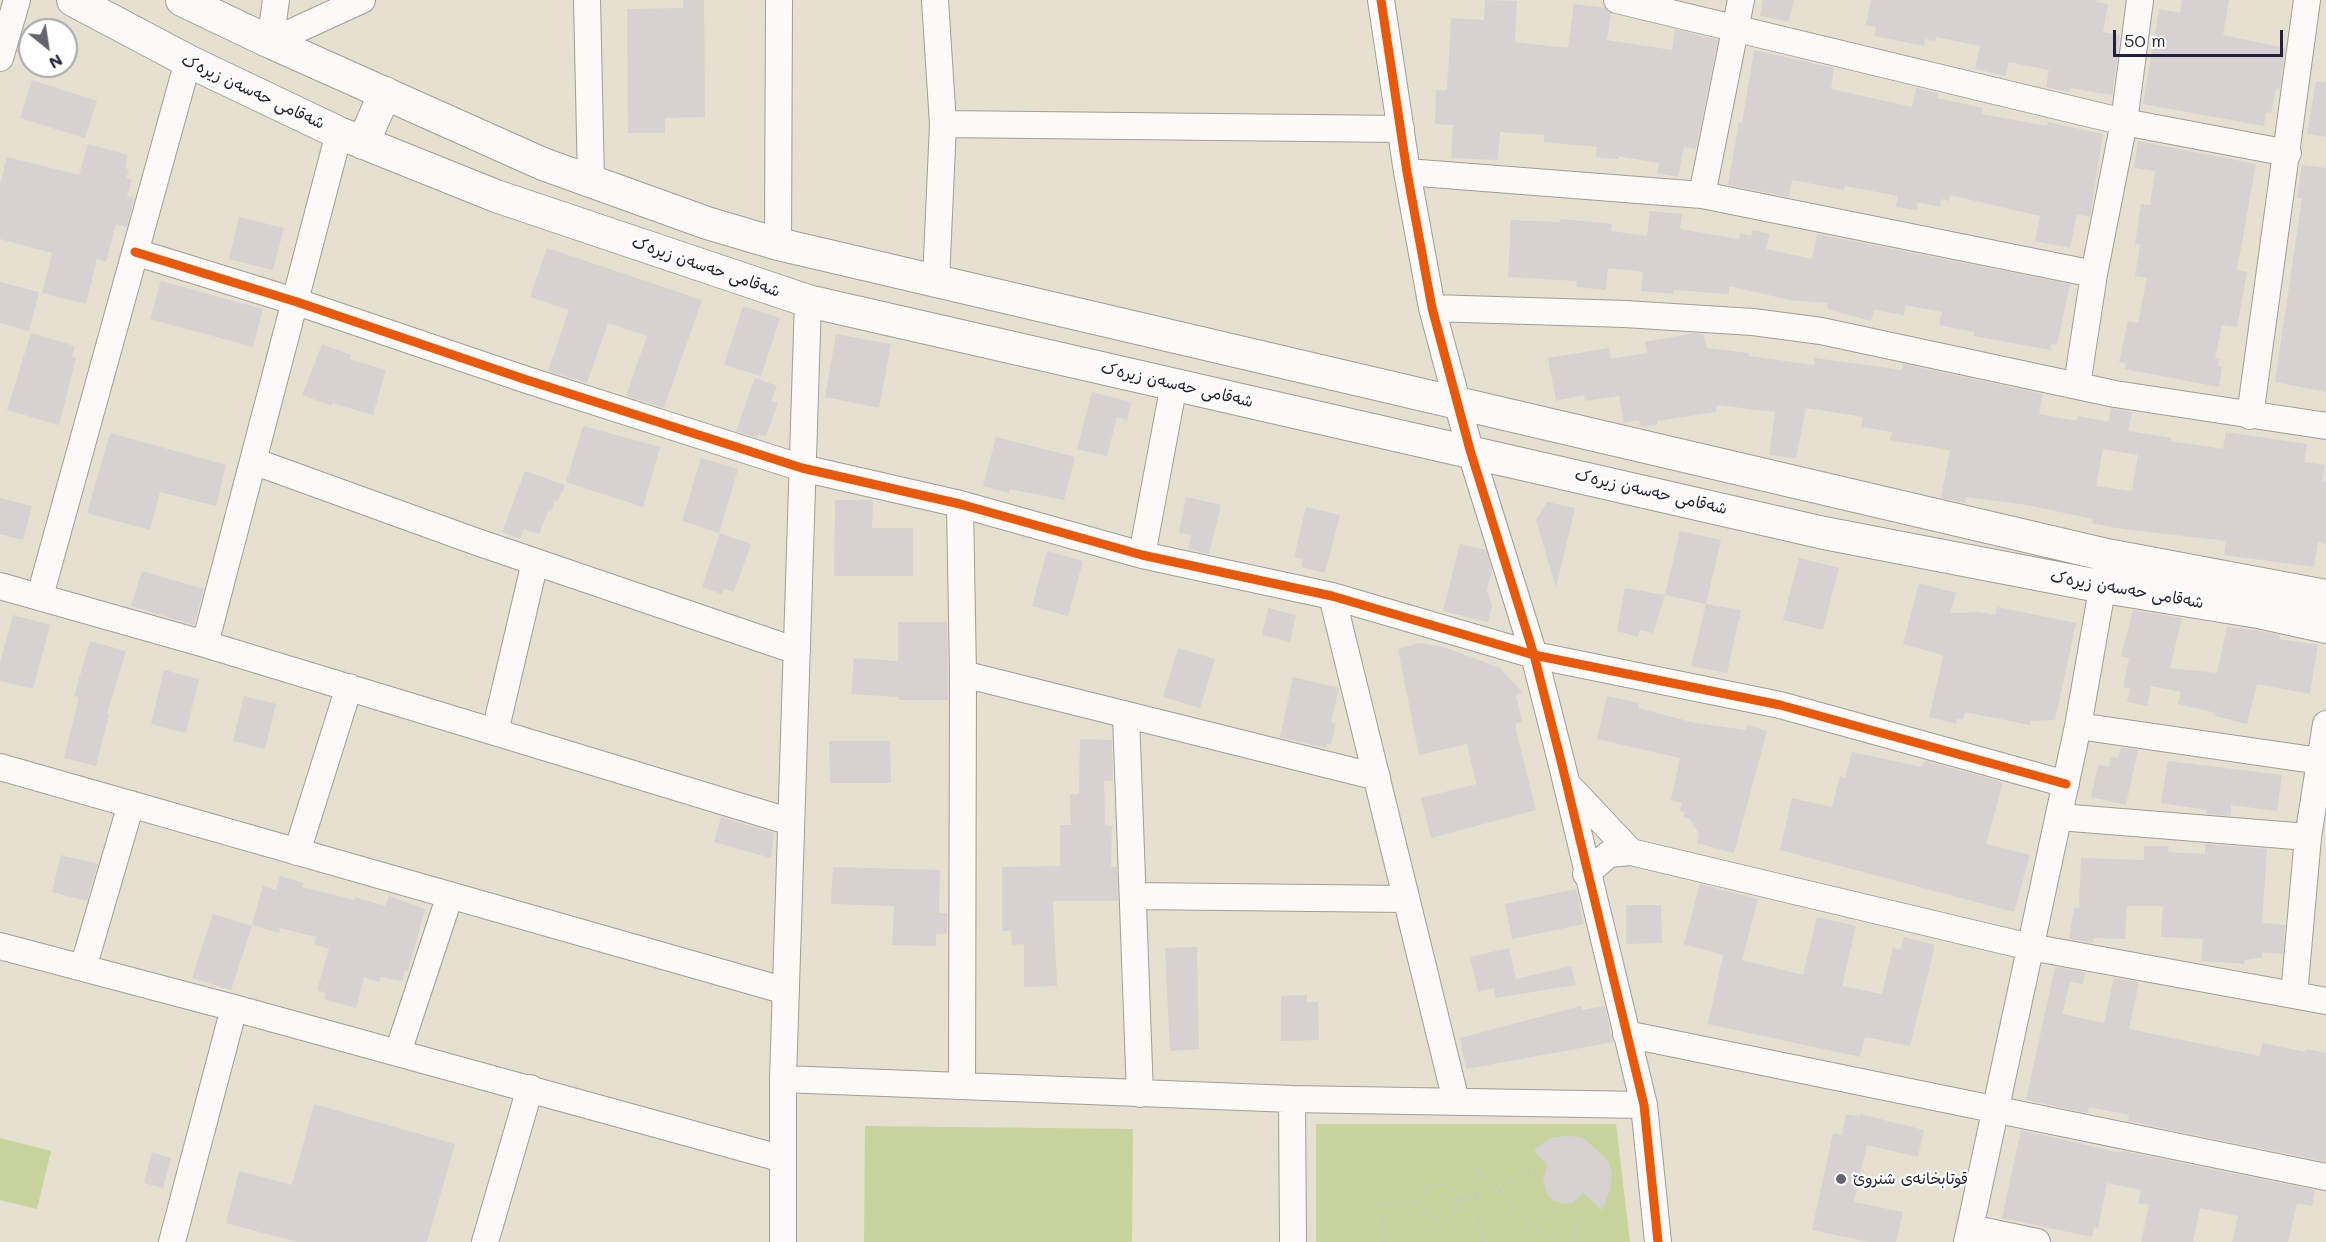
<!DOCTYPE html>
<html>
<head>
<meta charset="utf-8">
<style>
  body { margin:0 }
  #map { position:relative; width:2326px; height:1242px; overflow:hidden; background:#e5e0cf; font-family:Mali,sans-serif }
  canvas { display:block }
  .north { position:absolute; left:18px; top:18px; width:60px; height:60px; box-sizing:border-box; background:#fff; border:2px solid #a7a7b1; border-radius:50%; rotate:150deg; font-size:16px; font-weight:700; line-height:24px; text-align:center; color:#22223b }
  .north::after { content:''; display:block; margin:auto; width:21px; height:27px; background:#66646f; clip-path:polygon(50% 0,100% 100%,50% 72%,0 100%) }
  .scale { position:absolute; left:2113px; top:30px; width:170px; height:27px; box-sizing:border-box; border:3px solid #22223b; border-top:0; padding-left:8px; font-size:18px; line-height:21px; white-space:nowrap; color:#22223b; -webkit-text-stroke:4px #fff; paint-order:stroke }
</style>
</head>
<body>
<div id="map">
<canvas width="2326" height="1242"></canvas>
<div class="north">N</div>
<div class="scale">50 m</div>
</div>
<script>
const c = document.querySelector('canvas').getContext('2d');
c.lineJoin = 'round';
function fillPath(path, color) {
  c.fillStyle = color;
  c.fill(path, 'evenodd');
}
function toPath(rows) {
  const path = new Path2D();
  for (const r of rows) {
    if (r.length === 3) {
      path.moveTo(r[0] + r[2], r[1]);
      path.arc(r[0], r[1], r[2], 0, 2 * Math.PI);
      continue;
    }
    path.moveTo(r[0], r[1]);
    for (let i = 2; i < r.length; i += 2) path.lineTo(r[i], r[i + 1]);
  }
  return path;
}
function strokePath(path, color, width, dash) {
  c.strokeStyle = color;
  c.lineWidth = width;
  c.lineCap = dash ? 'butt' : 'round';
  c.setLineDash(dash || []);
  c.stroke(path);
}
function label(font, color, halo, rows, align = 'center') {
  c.font = font + ' Mali,"Playpen Sans Arabic",sans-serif';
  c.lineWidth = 4.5;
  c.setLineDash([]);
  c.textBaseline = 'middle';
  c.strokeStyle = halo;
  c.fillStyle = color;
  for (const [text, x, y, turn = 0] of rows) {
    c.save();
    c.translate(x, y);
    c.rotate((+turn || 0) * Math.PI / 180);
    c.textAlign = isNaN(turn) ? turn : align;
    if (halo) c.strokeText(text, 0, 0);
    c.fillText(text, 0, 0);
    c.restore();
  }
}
fillPath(toPath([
  [1316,1124,1616,1124,1630,1242,1316,1242],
  [865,1126,1133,1129,1132,1242,864,1242],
  [0,1138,51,1151,37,1209,0,1200]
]), '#c7d59c');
fillPath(toPath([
  [683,0,704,0,705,117,665,118,665,133,628,133,627,9,683,8],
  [1485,0,1517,1,1515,42,1568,48,1574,4,1605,8,1611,13,1607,40,1672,50,1675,29,1718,40,1696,149,1684,147,1678,177,1657,173,1659,163,1618,156,1618,159,1596,157,1597,147,1544,142,1544,135,1500,132,1498,160,1451,158,1453,125,1435,124,1436,90,1447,90,1451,18,1484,20],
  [1763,0,1794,0,1789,22,1760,16],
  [1871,0,2097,0,2096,2,2108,4,2103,32,2120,35,2112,95,2070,88,2069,92,2046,87,2049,70,2009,62,2006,76,1975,69,1980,46,1936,37,1935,41,1925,39,1924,46,1875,36,1876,27,1866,25],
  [2182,0,2229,0,2223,35,2285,48,2280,89,2276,88,2271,113,2266,112,2264,126,2143,104,2159,9,2180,13],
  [1754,50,1834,68,1831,89,1912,107,1916,88,1938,93,1937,98,1983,108,1982,114,2047,126,2048,122,2103,134,2090,217,2077,214,2070,248,2035,241,2040,216,1950,195,1949,201,1941,199,1940,207,1918,202,1917,210,1896,207,1898,196,1845,186,1844,190,1792,180,1789,197,1728,185,1739,122,1742,123],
  [32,80,97,101,85,138,20,118],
  [2316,81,2326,82,2326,137,2307,134],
  [2138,141,2256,164,2237,270,2247,272,2237,327,2222,325,2215,359,2219,359,2218,366,2222,367,2219,387,2125,369,2126,363,2119,362,2128,321,2138,323,2147,278,2135,276,2140,245,2135,244,2141,204,2150,205,2155,171,2134,168],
  [88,144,128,155,125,168,129,169,126,178,132,180,127,196,134,198,127,227,116,224,106,262,97,259,86,304,42,293,52,253,0,239,0,184,7,157,79,175],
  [2302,165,2326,168,2326,392,2275,382,2302,198,2297,198],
  [1650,211,1682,214,1680,229,1739,239,1740,233,1751,236,1753,230,1770,234,1766,249,1812,259,1817,234,2070,284,2057,345,2051,344,2050,350,1974,336,1974,332,1939,325,1942,312,1905,305,1904,315,1874,310,1871,321,1828,309,1827,303,1790,300,1729,286,1729,294,1674,290,1673,294,1641,291,1643,272,1608,268,1606,290,1576,287,1577,281,1508,277,1511,220,1560,222,1561,219,1612,224,1611,231,1647,236],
  [239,217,284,228,273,270,229,259],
  [547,248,702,300,664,408,626,396,647,336,608,323,587,383,548,371,569,310,530,297],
  [161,281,263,309,253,347,150,319],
  [0,282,39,292,29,331,0,323],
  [743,306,780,318,761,376,724,365],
  [31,333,75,346,72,357,76,358,59,425,7,410],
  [1694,333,1703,334,1707,348,1749,353,1749,356,1814,365,1815,358,1902,370,1903,364,2043,394,2039,414,2077,421,2078,416,2109,422,2111,408,2132,412,2128,431,2171,438,2170,441,2223,449,2226,432,2307,444,2304,462,2325,465,2322,481,2326,482,2326,544,2318,542,2314,567,2224,555,2226,541,2116,528,2092,523,2093,519,2027,505,1966,497,1965,503,1941,498,1950,450,1890,440,1892,432,1861,427,1863,417,1806,408,1796,458,1769,455,1775,412,1717,405,1716,412,1657,421,1657,424,1641,427,1639,420,1624,423,1619,396,1585,401,1584,395,1556,401,1548,358,1609,348,1611,359,1647,353,1645,342],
  [2103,449,2138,455,2132,491,2096,486],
  [836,334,891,344,879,408,825,397],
  [322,344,351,355,349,359,386,370,373,415,332,403,332,406,302,395],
  [755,378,777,386,771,401,778,403,766,436,758,434,757,438,736,431],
  [1092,392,1131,402,1127,420,1117,417,1107,456,1077,449],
  [583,426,660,447,643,507,566,482],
  [110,433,226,465,216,506,160,492,150,530,87,513],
  [996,437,1075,457,1064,500,1010,489,1009,493,983,486],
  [701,458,738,469,719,533,682,521],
  [525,471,565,485,558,501,555,500,551,512,548,511,539,534,524,529,520,539,502,532],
  [1186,497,1221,505,1209,554,1188,549,1191,535,1179,533],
  [0,498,32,506,23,540,0,534],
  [835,500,873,500,872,528,913,528,913,576,834,576],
  [1547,502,1575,508,1556,588,1536,520],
  [1306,507,1340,515,1325,573,1301,567,1303,559,1294,557],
  [1680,531,1721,540,1706,604,1665,595],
  [720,533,751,544,734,592,724,589,722,594,702,587],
  [1460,544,1486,550,1492,570,1487,590,1492,606,1488,622,1443,611],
  [1047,551,1083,561,1068,616,1032,606],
  [1799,558,1839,568,1823,630,1783,620],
  [142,571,204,589,194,625,131,606],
  [1919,583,1956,593,1950,613,1979,612,1995,615,1997,607,2076,623,2055,720,2030,721,2030,725,1965,712,1963,720,1957,718,1956,724,1929,717,1943,658,1942,655,1903,644],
  [1625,588,1665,595,1653,633,1640,630,1638,637,1617,631],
  [1706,604,1741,610,1727,673,1691,666],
  [1268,608,1296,615,1290,642,1262,635],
  [2133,610,2182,618,2170,668,2217,673,2227,627,2255,630,2280,635,2279,639,2318,645,2310,694,2257,684,2247,724,2215,716,2216,713,2178,704,2181,692,2151,686,2147,706,2127,702,2130,689,2123,687,2129,658,2121,656],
  [13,615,50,625,33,689,0,681,0,663],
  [898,622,947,622,948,700,899,700,899,697,851,694,854,658,898,661],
  [90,641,126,651,107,714,109,715,96,766,64,758,79,697,74,696],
  [1420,643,1444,647,1500,668,1523,693,1516,695,1522,722,1516,724,1516,730,1536,810,1431,838,1421,798,1476,784,1467,744,1419,755,1398,649],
  [1178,648,1215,659,1200,708,1163,697],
  [164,670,199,679,186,733,151,724],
  [1293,677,1339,688,1331,722,1336,723,1331,744,1327,743,1326,748,1280,737],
  [244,696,276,704,265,749,233,741],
  [1607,696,1639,703,1638,708,1695,723,1746,730,1747,725,1767,731,1734,853,1697,843,1699,834,1690,819,1683,817,1685,812,1680,811,1682,803,1671,800,1680,758,1597,739],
  [1080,739,1112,740,1113,781,1104,781,1105,825,1112,826,1111,867,1117,867,1118,901,1053,901,1057,986,1024,987,1024,944,1012,945,1011,931,1002,931,1002,867,1060,866,1060,825,1071,825,1070,794,1079,794],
  [829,741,890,741,891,783,830,783],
  [2121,747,2138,750,2126,805,2091,797,2098,765,2109,767,2111,757,2118,758],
  [1852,752,1922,767,1925,761,2003,782,1986,844,2030,855,2014,912,1780,850,1792,798,1832,807,1840,776,1845,778],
  [2168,761,2282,775,2277,811,2231,805,2231,816,2206,814,2207,810,2161,803],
  [721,817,774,833,771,858,714,842],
  [2205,844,2267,849,2262,923,2285,925,2283,954,2262,952,2262,958,2245,960,2244,964,2201,961,2203,939,2161,937,2163,906,2127,906,2125,939,2094,938,2093,943,2069,939,2074,907,2079,908,2081,858,2144,860,2144,846,2169,846,2168,852,2205,854],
  [61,855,98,864,87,901,52,892],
  [833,867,940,870,939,913,947,913,947,934,936,934,936,946,892,945,894,906,831,904],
  [280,876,304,883,302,887,354,900,355,897,385,906,389,896,425,909,408,971,405,970,402,981,381,977,379,982,364,977,356,1008,324,999,326,993,317,990,329,949,314,944,316,937,280,928,279,933,252,925,263,886,276,890],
  [1700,884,1758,899,1742,960,1803,975,1817,917,1856,926,1842,986,1882,994,1893,948,1901,950,1904,937,1935,945,1910,1046,1865,1037,1860,1057,1708,1024,1723,955,1684,944],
  [1576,889,1584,924,1512,939,1505,904],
  [1626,905,1661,905,1662,943,1626,944],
  [213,914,252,926,231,990,192,978],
  [1197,947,1199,1049,1170,1051,1165,948],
  [1509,948,1516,979,1571,966,1576,985,1495,998,1494,988,1478,992,1470,957],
  [2055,967,2085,972,2083,984,2070,982,2062,1014,2104,1023,2114,978,2139,982,2129,1029,2259,1056,2263,1043,2305,1052,2306,1049,2326,1053,2326,1162,2128,1121,2129,1115,2089,1107,2088,1113,2026,1100],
  [1307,995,1307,1002,1318,1002,1319,1040,1281,1041,1281,996],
  [1581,1006,1582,1010,1605,1006,1613,1042,1466,1069,1460,1038],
  [314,1104,455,1144,427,1242,297,1242,226,1223,239,1171,292,1185],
  [1846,1114,1860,1117,1860,1114,1924,1130,1918,1157,1867,1145,1854,1202,1903,1212,1896,1242,1869,1242,1812,1230,1833,1133,1842,1135],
  [2021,1130,2121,1153,2122,1151,2315,1190,2312,1206,2297,1203,2288,1242,2232,1242,2238,1216,2200,1208,2193,1242,2141,1242,2149,1205,2138,1203,2141,1190,2107,1183,2098,1228,2094,1227,2092,1237,2002,1218],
  [1566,1136,1582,1137,1607,1159,1612,1173,1610,1190,1602,1210,1583,1193,1573,1203,1565,1204,1552,1200,1547,1194,1543,1180,1547,1165,1534,1150,1550,1138],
  [152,1152,171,1158,163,1188,144,1183]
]), '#d8d1d2');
const minor = toPath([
  [587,0,591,181],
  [935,0,943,124,936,281],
  [1381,0,1407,172,1432,308,1470,450,1534,655,1562,765,1644,1105,1658,1242],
  [1617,0,2124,122,2288,153],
  [270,42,362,0],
  [270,42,276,0],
  [0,58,17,0],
  [943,124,1401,129],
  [1407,172,1702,195,2094,274],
  [1702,195,1741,0],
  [778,244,779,0],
  [135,252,297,302,527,380,802,468,960,504,1142,555,1332,596,1534,655,1780,705,2066,784],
  [1432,308,1625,314,1753,322,1821,331,2115,394,2326,426],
  [2077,385,2094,274,2124,122,2140,0],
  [2250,416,2307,0],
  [253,461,477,542,797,651],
  [960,504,963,674,962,1086],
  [1142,555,1174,384],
  [0,586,205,644,791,822],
  [40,596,188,61],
  [1332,596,1456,1101],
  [205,644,339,133],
  [963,674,1377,777],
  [1126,716,1140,1094],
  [2078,726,2320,761],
  [495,732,535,562],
  [0,767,786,991],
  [1566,783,1631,852,2030,947,2326,1001],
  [2059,817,2308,837],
  [297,852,349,687],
  [1586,874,1609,854,1631,852],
  [1133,896,1406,899],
  [0,946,234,1008],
  [83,968,131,804],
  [2294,995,2308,837,2326,724],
  [1626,1034,2326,1177],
  [398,1052,450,895],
  [783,1079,1292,1099,1644,1105],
  [1292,1099,1293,1242],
  [1970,1228,2037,1242],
  [172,1242,234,1008,783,1159],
  [485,1242,530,1088],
  [783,1242,783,1079,808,301],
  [1967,1242,2078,726,2106,567]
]);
const major = toPath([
  [73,0,188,61,339,133,496,196,808,301,1824,533,2104,587,2258,612,2326,627],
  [182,0,270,42,543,164,707,223,778,244,2107,555,2326,596],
  [363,143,385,93]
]);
strokePath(minor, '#a19e97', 28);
strokePath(major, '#a19e97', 34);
strokePath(toPath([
  [1440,1202,18],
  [1498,1190,1512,1179,1529,1172,1545,1173],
  [1457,1199,1477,1196],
  [1384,1242,1382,1205,1422,1201],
  [1481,1242,1475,1168,1552,1242],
  [1574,1242,1579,1225,1577,1199]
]), '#c8c7c5', 4, [1.5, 4.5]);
strokePath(minor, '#fbfaf8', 26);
strokePath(major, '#fbfaf8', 32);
strokePath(toPath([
  [1381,0,1407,172,1432,308,1470,450,1534,655,1562,765,1644,1105,1658,1242],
  [135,252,297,302,527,380,802,468,960,504,1142,555,1332,596,1534,655,1780,705,2066,784]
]), '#e8590c', 9);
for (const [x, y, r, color] of [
  [1841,1179,6,"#66646f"]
]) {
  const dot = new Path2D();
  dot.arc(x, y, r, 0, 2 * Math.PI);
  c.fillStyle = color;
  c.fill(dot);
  strokePath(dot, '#fff', 2);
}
label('16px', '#22223b', '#fff', [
  ["شەقامی حەسەن زیرەک",253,92,25],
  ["شەقامی حەسەن زیرەک",706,267,19],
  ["شەقامی حەسەن زیرەک",1177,385,13],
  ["شەقامی حەسەن زیرەک",1651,492,13],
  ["شەقامی حەسەن زیرەک",2127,590,10]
]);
label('16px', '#22223b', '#fff', [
  ["قوتابخانەی شنروێ",1853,1179]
], 'left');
</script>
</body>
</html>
